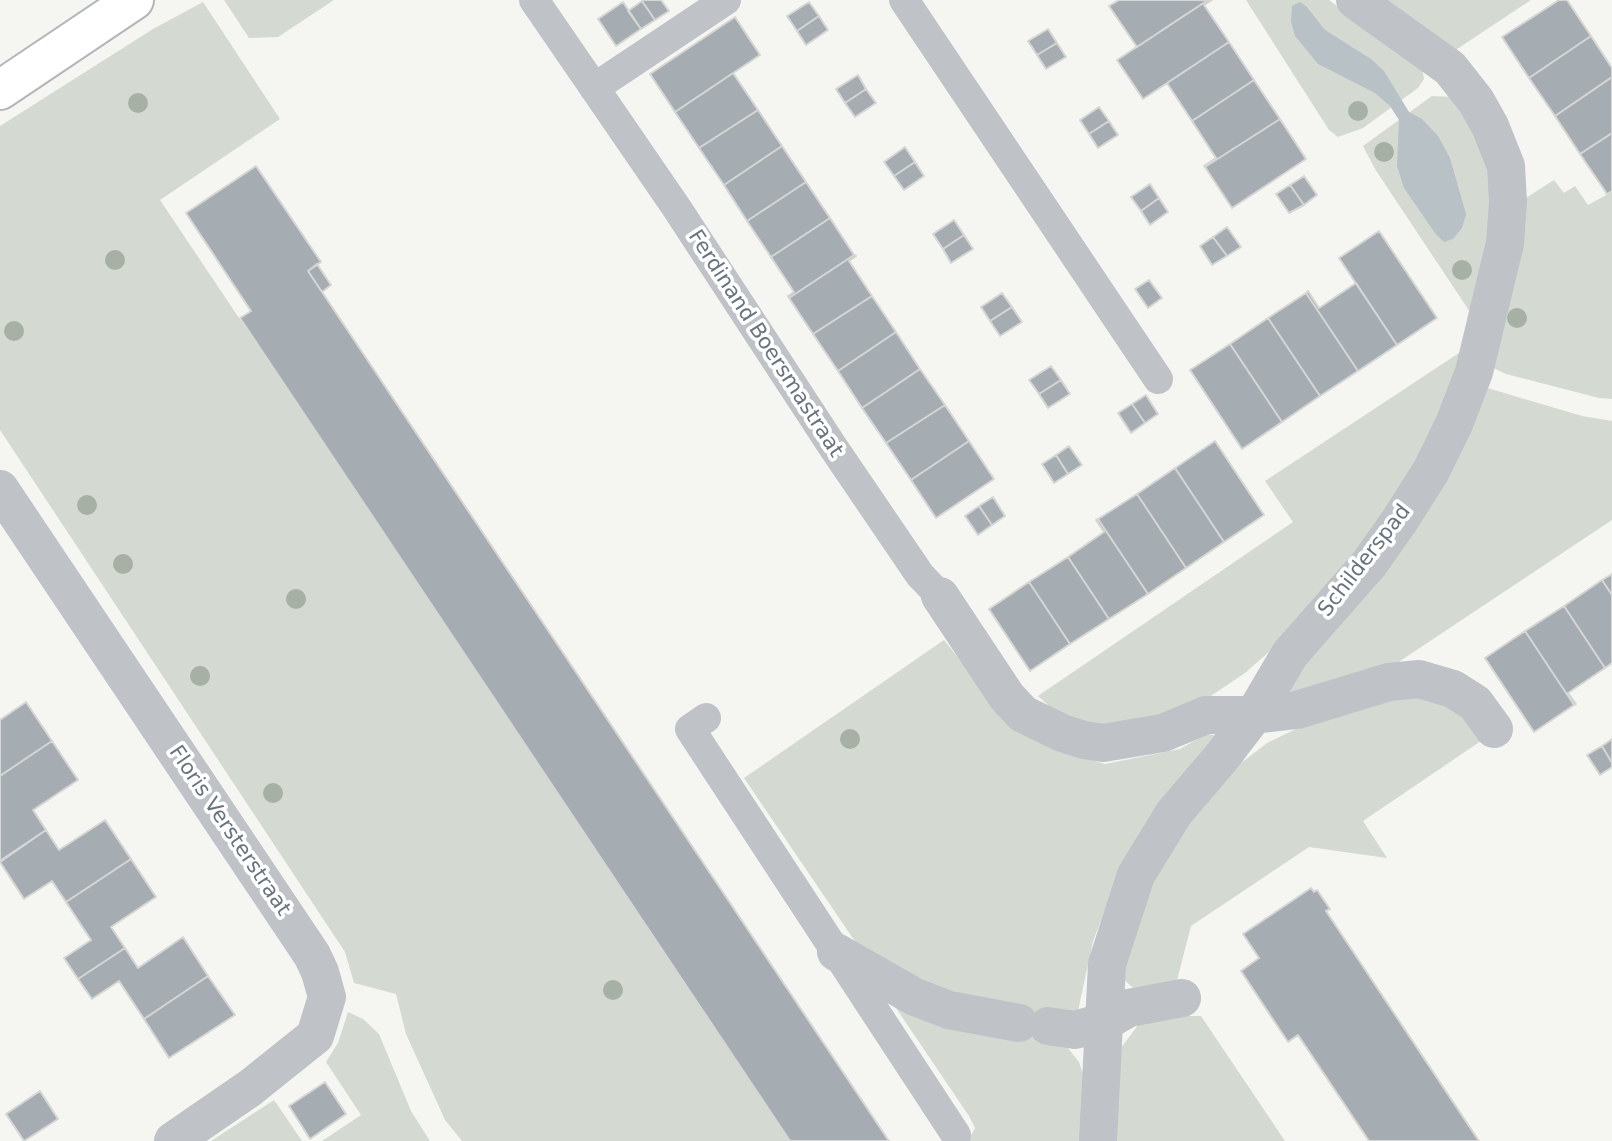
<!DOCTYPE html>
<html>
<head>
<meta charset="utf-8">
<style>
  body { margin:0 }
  canvas { display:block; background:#f5f5f2 }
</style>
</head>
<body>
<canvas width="1612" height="1141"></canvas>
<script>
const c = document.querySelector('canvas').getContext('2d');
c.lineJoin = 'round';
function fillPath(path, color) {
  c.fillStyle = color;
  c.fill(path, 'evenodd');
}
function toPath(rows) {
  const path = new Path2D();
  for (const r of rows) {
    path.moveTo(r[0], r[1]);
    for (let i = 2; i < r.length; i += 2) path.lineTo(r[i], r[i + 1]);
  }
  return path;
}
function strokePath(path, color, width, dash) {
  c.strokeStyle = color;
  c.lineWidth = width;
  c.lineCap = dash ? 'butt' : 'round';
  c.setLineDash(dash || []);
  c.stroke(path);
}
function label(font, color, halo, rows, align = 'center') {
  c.font = font + ' "DejaVu Sans",sans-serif';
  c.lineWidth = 7;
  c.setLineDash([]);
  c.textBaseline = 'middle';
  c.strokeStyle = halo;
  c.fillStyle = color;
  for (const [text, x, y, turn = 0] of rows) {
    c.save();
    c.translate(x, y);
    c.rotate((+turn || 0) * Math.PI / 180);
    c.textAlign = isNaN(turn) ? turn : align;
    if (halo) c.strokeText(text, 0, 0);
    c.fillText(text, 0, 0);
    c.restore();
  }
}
fillPath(toPath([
  [224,0,334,0,278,37,249,38],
  [1246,0,1329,0,1422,68,1424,79,1418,88,1363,128,1338,137,1329,130],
  [1379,0,1531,0,1448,55],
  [203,2,280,119,160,200,790,1141,462,1141,445,1120,406,1034,396,994,354,983,345,952,0,430,0,126,153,29],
  [1432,96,1452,97,1484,150,1496,203,1472,315,1375,169,1363,146],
  [1554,180,1564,193,1575,186,1588,205,1612,192,1612,399,1599,398,1506,374,1489,366,1521,201],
  [1462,351,1420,462,1315,611,1245,673,1184,714,1085,730,1058,714,1038,696,1293,522,1265,481],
  [1484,387,1582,416,1612,421,1612,520,1388,669,1294,696,1288,688],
  [944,640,984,690,1057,750,1105,764,1180,749,1206,734,1216,735,1109,900,1093,941,1078,1011,1050,1016,1002,1011,867,959,744,778],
  [1429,694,1467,717,1481,741,1363,821,1387,858,1309,847,1191,926,1176,984,1133,988,1119,975,1156,860,1224,776,1267,743,1321,717,1389,695],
  [894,1005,1050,1041,1067,1047,1079,1062,1084,1077,1117,1053,1142,1020,1168,1016,1201,1016,1285,1141,968,1141,975,1128,969,1116],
  [348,1012,363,1019,379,1034,411,1111,430,1141,322,1141,361,1115,326,1062,338,1043],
  [274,1100,302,1141,211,1141]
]), '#d4dad2');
fillPath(toPath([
  [1300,2,1306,6,1325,30,1371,59,1384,71,1409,112,1422,119,1438,136,1450,158,1466,214,1462,228,1453,239,1444,242,1435,233,1404,188,1397,166,1399,120,1390,106,1375,93,1318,64,1295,36,1291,21,1292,6]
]), '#b8c1c6');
const building = toPath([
  [644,0,661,0,669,11,655,20,642,1,644,0],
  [1119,0,1208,0,1137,47,1109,6,1119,0],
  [1208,0,1212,0,1204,5,1229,42,1143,99,1117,60,1208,0],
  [1559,0,1567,0,1591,36,1529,78,1502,37,1559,0],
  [642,1,655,20,641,29,628,11,642,1],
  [623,2,641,29,616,46,598,19,623,2],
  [809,2,819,16,797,31,787,16,809,2],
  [819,16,828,30,806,45,797,31,819,16],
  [735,17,760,55,675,112,650,74,735,17],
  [1048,29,1057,43,1037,55,1028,41,1048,29],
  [1591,36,1612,68,1612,77,1555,116,1529,78,1591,36],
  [1229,42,1254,80,1192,121,1167,83,1229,42],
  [1057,43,1066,57,1046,69,1037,55,1057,43],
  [733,73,758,110,699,148,675,112,733,73],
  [858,75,866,89,845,103,836,89,858,75],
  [1612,77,1612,133,1580,154,1555,116,1612,77],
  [1254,80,1280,119,1205,167,1204,166,1216,158,1192,121,1254,80],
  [866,89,876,103,855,117,845,103,866,89],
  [1099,107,1109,121,1089,134,1080,120,1099,107],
  [758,110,782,146,724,185,699,148,758,110],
  [1280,119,1306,159,1232,208,1205,167,1280,119],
  [1109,121,1118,135,1098,148,1089,134,1109,121],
  [1612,133,1612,191,1607,194,1580,154,1612,133],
  [782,146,806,182,747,221,724,185,782,146],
  [905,147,915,162,894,176,884,162,905,147],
  [915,162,924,176,904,190,894,176,915,162],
  [256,166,321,262,308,271,322,292,889,1141,790,1141,240,318,251,311,186,213,256,166],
  [1304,176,1317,195,1304,205,1290,185,1304,176],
  [806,182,830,218,771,257,747,221,806,182],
  [1150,184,1159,198,1141,211,1131,197,1150,184],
  [1290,185,1304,205,1289,213,1276,194,1290,185],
  [1159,198,1168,212,1150,225,1141,211,1159,198],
  [830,218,854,255,789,298,788,296,794,292,771,257,830,218],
  [954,220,964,235,943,249,933,234,954,220],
  [1227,227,1241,247,1227,256,1213,237,1227,227],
  [1379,231,1437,318,1397,345,1339,258,1379,231],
  [964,235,973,249,951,263,943,249,964,235],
  [1213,237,1227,256,1212,265,1200,246,1213,237],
  [854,255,856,256,849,261,872,296,813,334,789,298,854,255],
  [317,264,331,285,322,292,308,271,317,264],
  [1149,280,1162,298,1148,308,1135,289,1149,280],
  [1356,283,1397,345,1358,371,1306,293,1308,291,1319,308,1356,283],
  [1002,293,1012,307,990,321,981,307,1002,293],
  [1306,293,1358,371,1320,396,1268,318,1306,293],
  [872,296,896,332,838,371,813,334,872,296],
  [1012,307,1022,322,1000,336,990,321,1012,307],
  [1268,318,1320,396,1282,422,1230,344,1268,318],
  [896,332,920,369,862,408,838,371,896,332],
  [1230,344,1282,422,1242,449,1190,370,1230,344],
  [1051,366,1061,380,1039,394,1029,380,1051,366],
  [920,369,945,405,886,443,862,408,920,369],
  [1061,380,1070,394,1048,408,1039,394,1061,380],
  [1146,395,1158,414,1145,423,1132,404,1146,395],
  [1132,404,1145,423,1131,433,1118,413,1132,404],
  [945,405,969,441,911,480,886,443,945,405],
  [969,441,994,479,936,518,911,480,969,441],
  [1215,441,1264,515,1224,542,1175,468,1215,441],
  [1069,446,1082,465,1068,474,1056,455,1069,446],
  [1056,455,1068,474,1054,483,1042,464,1056,455],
  [1175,468,1224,542,1186,568,1137,494,1175,468],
  [1137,494,1186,568,1148,594,1098,519,1137,494],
  [993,497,1005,516,992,525,979,506,993,497],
  [979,506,992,525,978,535,965,516,979,506],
  [1098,519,1148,594,1109,619,1068,557,1104,532,1096,520,1098,519],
  [1068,557,1109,619,1070,644,1029,582,1068,557],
  [1612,574,1612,595,1602,580,1612,574],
  [1602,580,1612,595,1612,663,1605,668,1564,606,1602,580],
  [1029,582,1070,644,1030,671,989,609,1029,582],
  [1564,606,1605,668,1568,693,1576,704,1574,705,1525,631,1564,606],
  [1525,631,1574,705,1534,732,1485,658,1525,631],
  [26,702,52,741,0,776,0,720,26,702],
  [1612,739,1612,763,1602,746,1612,739],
  [52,741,78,780,33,810,46,830,0,861,0,776,52,741],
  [1602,746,1612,763,1612,767,1600,775,1587,755,1602,746],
  [105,820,131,859,66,902,52,881,24,899,0,862,46,830,59,850,105,820],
  [131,859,156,897,111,927,125,948,78,979,64,958,91,940,66,902,131,859],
  [1311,888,1314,892,1317,890,1330,909,1326,911,1479,1141,1369,1141,1298,1035,1288,1042,1241,971,1259,958,1243,934,1311,888],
  [183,937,208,976,144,1019,119,981,92,999,78,979,125,948,138,968,183,937],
  [208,976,235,1015,169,1058,144,1019,208,976],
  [325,1082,346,1114,310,1139,289,1106,325,1082],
  [40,1091,58,1119,24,1141,6,1114,40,1091]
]);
fillPath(building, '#a6adb2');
strokePath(building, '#d6d6d5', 2);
const secondary = toPath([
  [0,90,134,0]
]);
strokePath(secondary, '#b2b6ba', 42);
strokePath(toPath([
  [534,0,676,207,833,447,920,575,940,596],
  [904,0,1158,379],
  [594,88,726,0],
  [706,718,690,729,956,1135]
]), '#bfc2c6', 30);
strokePath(toPath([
  [0,489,312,955,320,972,327,997,315,1036,250,1088,173,1141],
  [940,596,1007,697,1023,714,1062,733,1084,740,1103,743,1163,733,1206,715,1254,715,1297,710,1389,682,1419,679,1453,689,1475,703,1494,729],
  [836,952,915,997,949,1010,1019,1023],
  [1048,1026,1075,1030,1106,1021,1129,1008,1182,998],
  [1098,1141,1107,964,1136,875,1174,813,1221,758,1254,715,1290,654,1369,564,1400,520,1431,471,1454,424,1474,372,1505,243,1508,202,1506,166,1490,126,1476,101,1450,68,1355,0]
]), '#bfc2c6', 38);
strokePath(secondary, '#fff', 38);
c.fillStyle = '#a7b0a4';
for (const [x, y] of [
  [138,103],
  [1358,111],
  [1384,152],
  [115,260],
  [1462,270],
  [1517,318],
  [14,331],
  [87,505],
  [123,564],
  [296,599],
  [200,676],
  [850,739],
  [273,793],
  [613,990]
]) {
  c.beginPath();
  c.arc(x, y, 10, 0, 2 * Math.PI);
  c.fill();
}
label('21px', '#677480', '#fff', [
  ["Ferdinand Boersmastraat",765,344,57],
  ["Schilderspad",1365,561,-52],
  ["Floris Versterstraat",229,831,56]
]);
</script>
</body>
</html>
